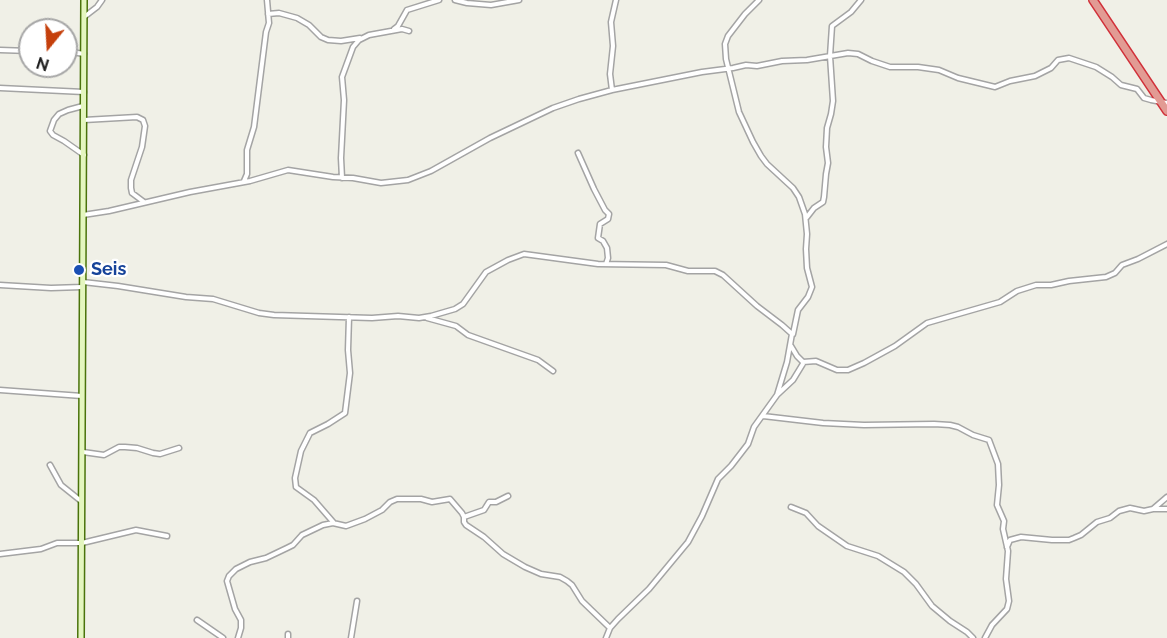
<!DOCTYPE html>
<html>
<head>
<meta charset="utf-8">
<style>
  body { margin:0 }
  #map { position:relative; width:1167px; height:638px; overflow:hidden; background:#f0f0e7; font-family:Raleway,sans-serif }
  canvas { display:block }
  .north { position:absolute; left:18px; top:18px; width:60px; height:60px; box-sizing:border-box; background:#fff; border:2px solid #a6a6a6; border-radius:50%; rotate:198deg; font-size:16px; font-weight:700; line-height:24px; text-align:center; color:#202020 }
  .north::after { content:''; display:block; margin:auto; width:21px; height:27px; background:#c5400c; clip-path:polygon(50% 0,100% 100%,50% 72%,0 100%) }
</style>
</head>
<body>
<div id="map">
<canvas width="1167" height="638"></canvas>
<div class="north">N</div>
</div>
<script>
const c = document.querySelector('canvas').getContext('2d');
c.lineJoin = 'round';
function toPath(rows) {
  const path = new Path2D();
  for (const r of rows) {
    path.moveTo(r[0], r[1]);
    for (let i = 2; i < r.length; i += 2) path.lineTo(r[i], r[i + 1]);
  }
  return path;
}
function strokePath(path, color, width, dash) {
  c.strokeStyle = color;
  c.lineWidth = width;
  c.lineCap = dash ? 'butt' : 'round';
  c.setLineDash(dash || []);
  c.stroke(path);
}
function label(font, color, halo, rows, align = 'center') {
  c.font = font + ' Raleway,sans-serif';
  c.lineWidth = 4.5;
  c.setLineDash([]);
  c.textBaseline = 'middle';
  c.strokeStyle = halo;
  c.fillStyle = color;
  for (const [text, x, y, turn = 0] of rows) {
    c.save();
    c.translate(x, y);
    c.rotate((+turn || 0) * Math.PI / 180);
    c.textAlign = isNaN(turn) ? turn : align;
    if (halo) c.strokeText(text, 0, 0);
    c.fillText(text, 0, 0);
    c.restore();
  }
}
const street = toPath([
  [455,0,467,3,491,5,519,0],
  [759,0,745,14,728,36,725,44,726,59,739,112,753,142,761,156,767,164,793,188,799,197,805,214,807,234,806,249,807,268,812,287,808,297,798,310,793,334],
  [268,14,279,13,297,18,309,25,321,37,328,40,341,41,360,38],
  [84,17,97,7,102,0],
  [394,29,398,26,407,10,439,0],
  [0,50,30,51],
  [66,51,84,54],
  [0,88,84,92],
  [612,90,610,74,613,46,611,22,616,0],
  [83,106,68,110,59,114,54,120,50,131,53,135,64,141,84,155],
  [84,120,137,117,143,120,145,126,142,147,131,180,131,188,132,193,144,202],
  [578,153,594,189,605,210,609,214,608,219,600,224,598,238,603,241,607,248,608,258,606,264],
  [342,178,341,158,344,100,342,77,353,47,359,40,369,35,402,29,409,31],
  [244,181,247,174,247,150,254,127,266,32,269,23,267,0],
  [83,215,109,211,190,192,250,181,288,170,333,177,353,178,381,183,408,180,431,171,490,138,553,108,579,99,612,90,702,72,733,68,746,65,757,66,782,61,807,60,848,53,858,54,872,61,890,67,918,67,939,70,958,78,995,87,1010,81,1035,76,1051,68,1058,60,1069,58,1096,67,1112,77,1121,85,1137,89,1144,98,1151,100,1167,103],
  [807,217,814,208,823,202,824,197,826,174,828,163,826,147,827,128,831,114,833,101,830,56,832,26,851,12,861,0],
  [83,282,118,286,186,297,213,299,259,313,274,315,372,318,398,316,419,318,431,316,455,309,463,304,486,272,508,260,524,254,598,264,666,265,688,271,715,271,723,275,757,306,782,325,792,334,787,362,777,395,754,427,748,444,731,466,718,479,702,516,688,542,649,589,618,619,610,628,606,638],
  [0,285,51,288,82,287],
  [427,318,456,326,468,335,538,360,553,371],
  [791,346,797,356,803,362,816,361,837,370,848,370,864,363,895,346,927,323,1000,302,1017,291,1036,285,1051,285,1069,281,1106,277,1115,273,1122,265,1138,259,1167,244],
  [0,390,82,396],
  [778,394,793,380,804,362],
  [763,416,823,423,864,425,934,424,950,425,958,427,973,435,989,440,998,464,999,485,997,505,1004,521,1003,529,1008,551,1006,579,1009,601,1007,609,992,625,985,638],
  [83,452,104,455,119,447,125,447,137,448,153,453,160,454,179,448],
  [50,465,61,485,81,501],
  [791,507,806,513,818,526,847,546,878,556,904,572,916,584,932,606,950,621,967,632,973,638],
  [1153,509,1167,509],
  [464,517,484,510,489,502,496,502,508,496],
  [334,523,314,500,296,487,295,478,301,451,310,433,328,424,345,413,350,373,348,350,349,317],
  [1007,547,1010,540,1021,537,1052,540,1069,540,1074,538,1081,535,1097,522,1110,518,1119,511,1130,508,1144,511,1153,509,1167,497],
  [0,554,41,549,57,543,82,543,136,530,167,536],
  [197,620,223,638],
  [288,634,288,638],
  [238,638,241,628,241,620,235,609,227,581,229,576,236,569,250,562,266,558,287,548,293,545,302,535,323,525,333,523,346,526,365,519,382,510,390,502,397,499,421,499,432,502,450,499,462,513,464,517,464,522,466,525,484,537,503,554,525,567,541,574,560,577,567,581,572,585,582,601,610,628],
  [351,638,357,601]
]);
const secondary = toPath([
  [81,638,84,0]
]);
const highway = toPath([
  [1093,0,1167,111]
]);
strokePath(street, '#a4a4a4', 7);
strokePath(secondary, '#4a730b', 8);
strokePath(highway, '#d1313a', 10);
strokePath(street, '#fff', 4);
strokePath(secondary, '#e4f6bf', 5);
strokePath(highway, '#e29b94', 7);
for (const [x, y, r, color] of [
  [79,270,6,"#1a4fb4"]
]) {
  const dot = new Path2D();
  dot.arc(x, y, r, 0, 2 * Math.PI);
  c.fillStyle = color;
  c.fill(dot);
  strokePath(dot, '#fff', 2);
}
label('bold 18px', '#164399', '#fff', [
  ["Seis",91,270]
], 'left');
</script>
</body>
</html>
